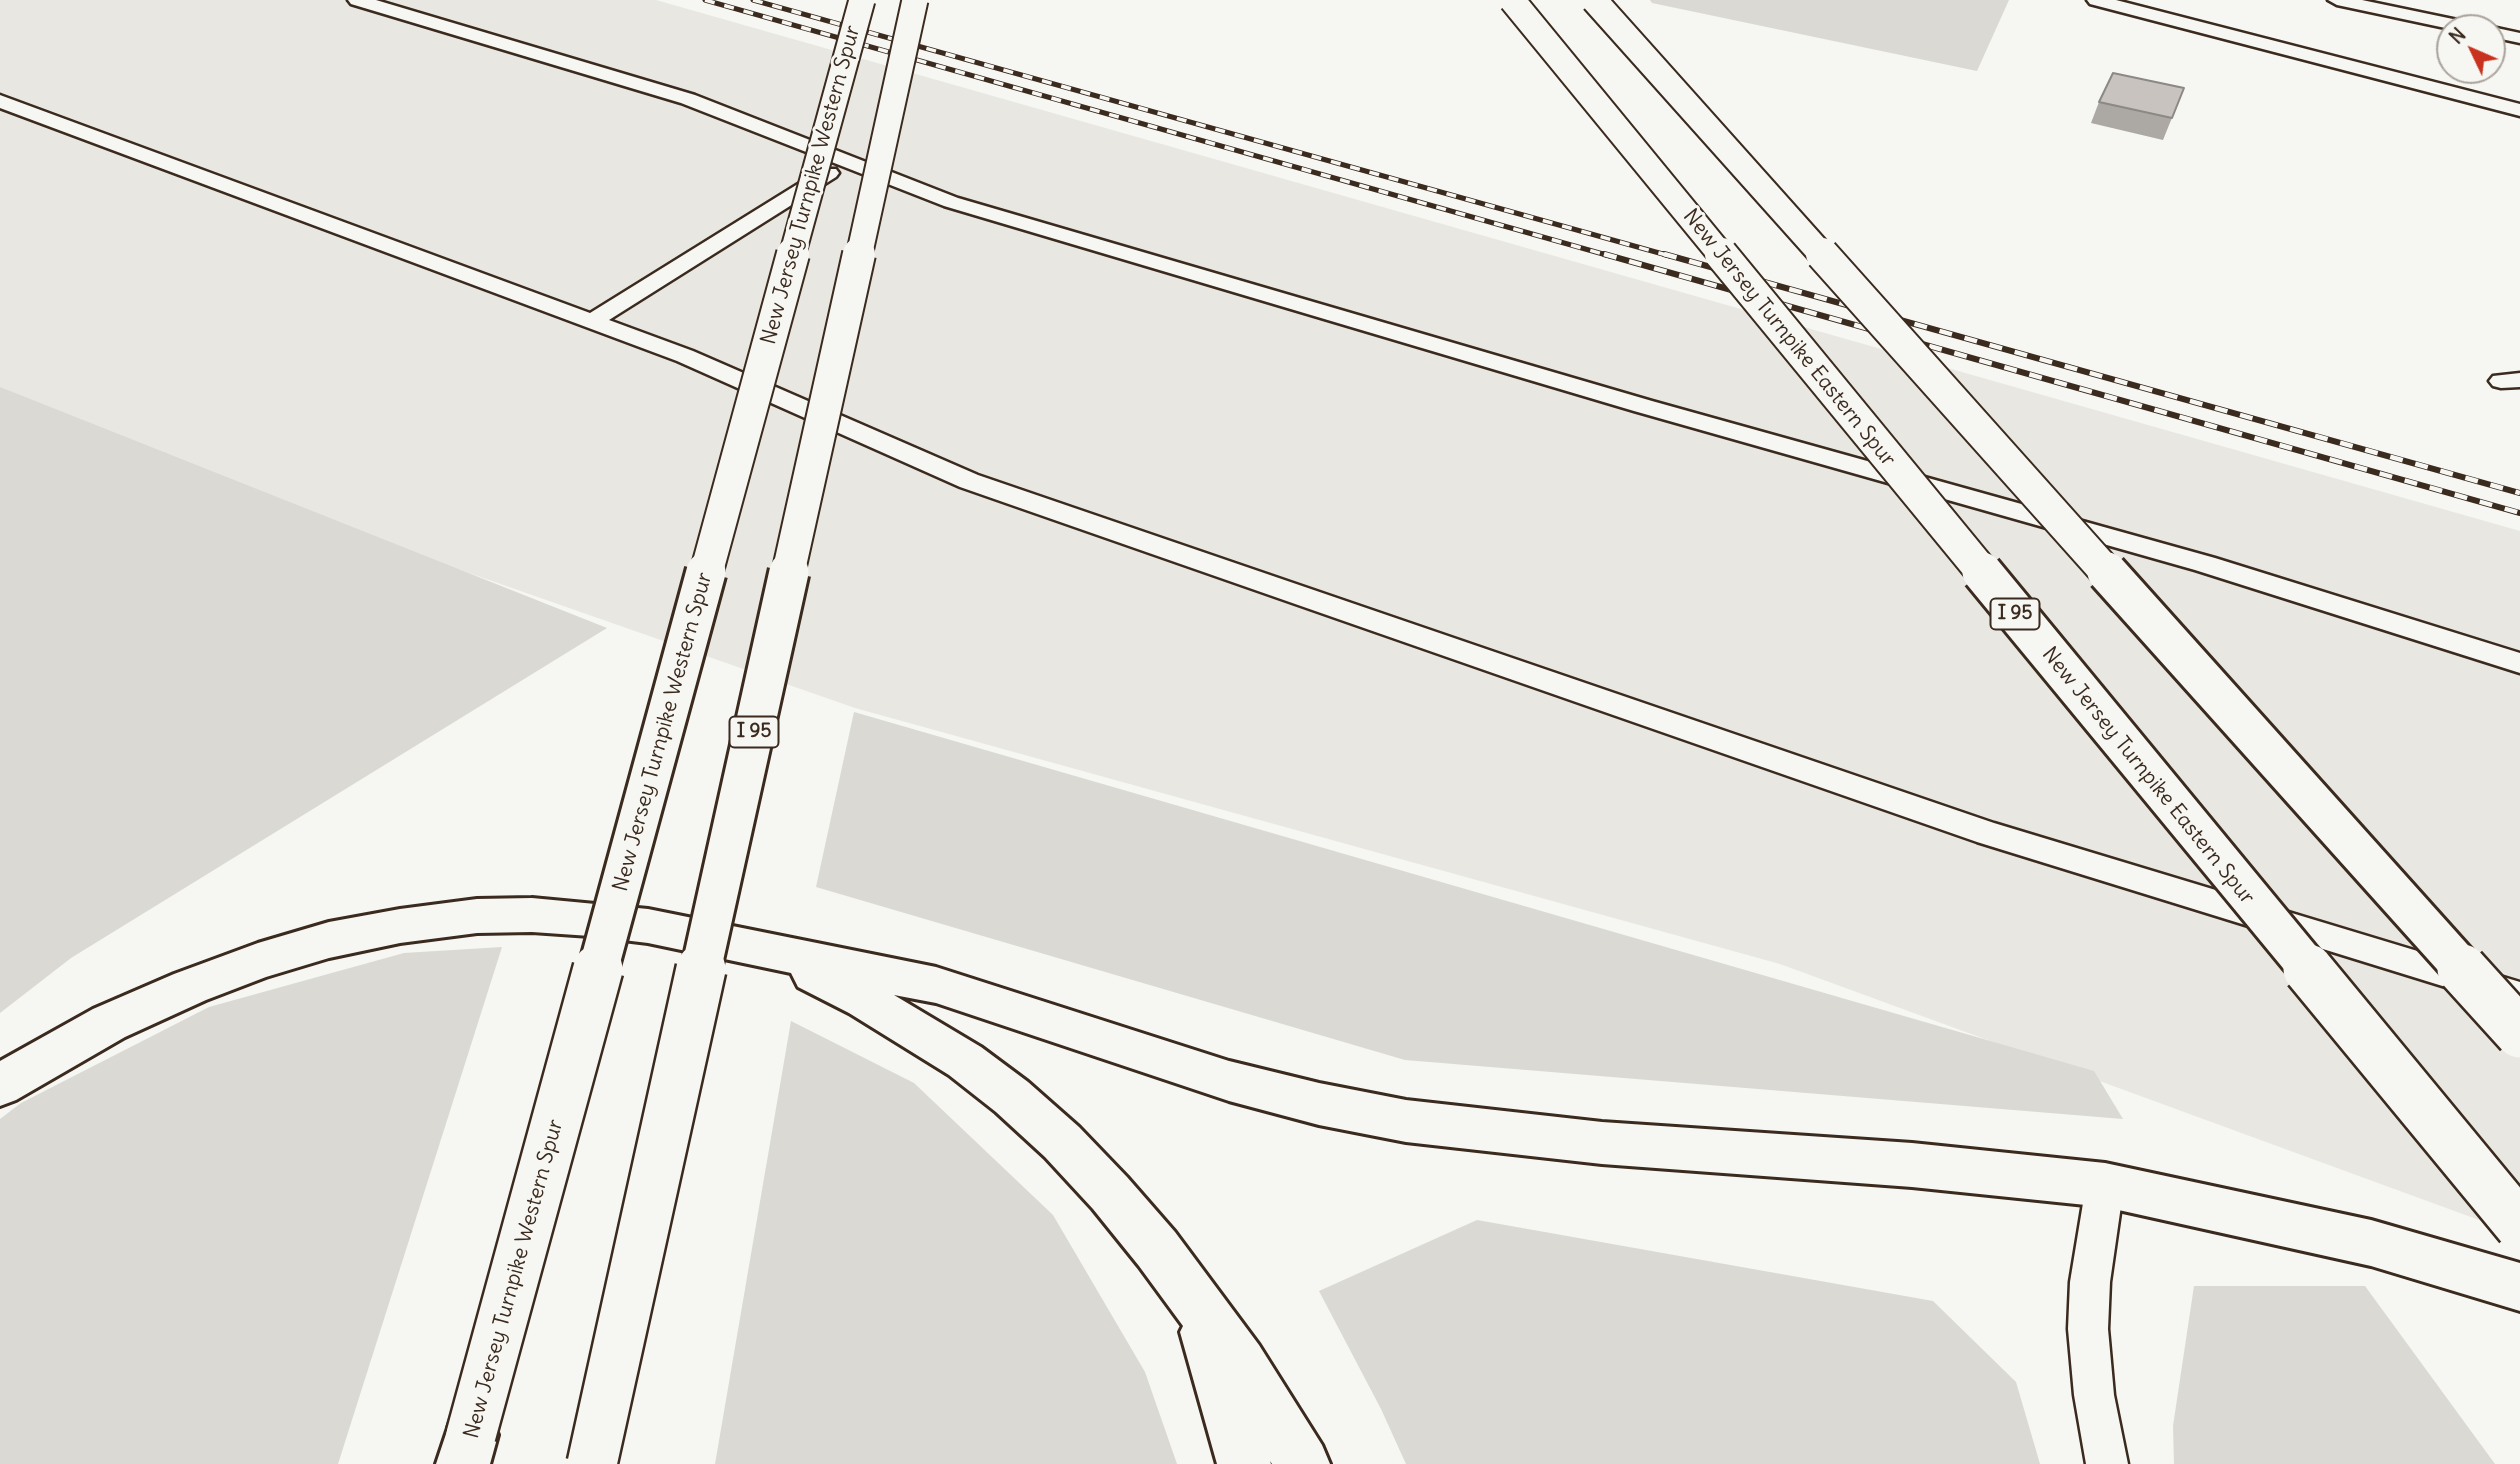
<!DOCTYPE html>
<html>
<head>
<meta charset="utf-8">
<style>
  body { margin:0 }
  #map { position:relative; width:2520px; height:1464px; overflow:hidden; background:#f6f6f2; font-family:Delius,sans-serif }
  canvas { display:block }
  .north { position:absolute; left:2436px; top:14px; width:70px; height:70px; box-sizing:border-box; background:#f6f6f2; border:2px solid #aba49d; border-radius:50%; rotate:314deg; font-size:19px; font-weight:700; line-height:28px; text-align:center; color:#3b2a1e }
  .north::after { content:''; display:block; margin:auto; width:24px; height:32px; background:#c8321e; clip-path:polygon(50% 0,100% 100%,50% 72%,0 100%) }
</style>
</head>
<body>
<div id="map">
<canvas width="2520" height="1464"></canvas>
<div class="north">N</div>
</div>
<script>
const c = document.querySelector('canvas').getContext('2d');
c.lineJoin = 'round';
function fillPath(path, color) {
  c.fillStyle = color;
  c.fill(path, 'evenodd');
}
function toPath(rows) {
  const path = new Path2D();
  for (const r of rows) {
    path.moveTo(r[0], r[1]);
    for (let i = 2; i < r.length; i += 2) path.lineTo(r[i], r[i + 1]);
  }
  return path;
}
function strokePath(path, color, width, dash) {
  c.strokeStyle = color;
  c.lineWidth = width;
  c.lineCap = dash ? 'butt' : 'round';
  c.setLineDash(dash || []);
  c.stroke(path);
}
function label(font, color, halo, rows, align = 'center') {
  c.font = font + ' Delius,sans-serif';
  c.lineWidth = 6;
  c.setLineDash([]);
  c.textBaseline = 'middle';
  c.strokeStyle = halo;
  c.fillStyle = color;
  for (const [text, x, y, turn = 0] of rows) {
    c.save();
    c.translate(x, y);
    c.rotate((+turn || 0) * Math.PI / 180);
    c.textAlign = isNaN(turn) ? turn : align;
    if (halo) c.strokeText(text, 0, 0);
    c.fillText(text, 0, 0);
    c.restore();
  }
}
fillPath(toPath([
  [0,0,656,0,2520,531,2520,1235,1780,964,855,708,169,468,0,403]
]), '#e8e7e2');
fillPath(toPath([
  [1650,0,2009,0,1977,71,1652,3],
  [0,387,607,628,71,958,0,1013],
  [854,712,2094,1071,2123,1119,1405,1060,816,887],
  [502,947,338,1464,0,1464,0,1119,21,1103,209,1007,404,953],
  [791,1021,914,1083,1053,1215,1145,1372,1177,1464,715,1464],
  [1477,1220,1933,1301,2016,1382,2040,1464,1406,1464,1381,1409,1319,1291],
  [2194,1286,2365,1286,2495,1464,2174,1464,2173,1426]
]), '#dad9d3');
const service = toPath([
  [348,0,376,0,695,95,958,198,1652,401,2215,558,2520,653,2520,673,2195,570,1634,411,944,206,681,103,351,4,348,0],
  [2087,0,2116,0,2520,104,2520,116,2090,4,2087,0],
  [2328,0,2362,0,2472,23,2481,28,2450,29,2337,5,2328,0],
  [2492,27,2520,33,2520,43,2492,37,2492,28,2486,28,2492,27],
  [0,95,590,313,822,169,836,169,839,173,836,177,609,320,693,351,978,475,1994,823,2520,982,2520,1010,1977,842,960,487,677,361,0,108,0,95],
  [2520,373,2520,387,2501,388,2493,386,2489,381,2493,376,2520,373],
  [2105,1168,2118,1173,2124,1185,2110,1282,2108,1329,2114,1395,2128,1464,2086,1464,2074,1395,2068,1329,2070,1282,2086,1185,2092,1173,2105,1168]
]);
const motorway = toPath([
  [532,898,648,909,936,967,1229,1061,1319,1083,1406,1100,1602,1122,1912,1143,2105,1163,2371,1220,2520,1263,2520,1311,2371,1266,2105,1207,1912,1187,1602,1164,1406,1142,1319,1125,1229,1101,936,1003,894,995,981,1047,1028,1082,1079,1127,1127,1177,1175,1232,1259,1345,1322,1445,1330,1464,1272,1464,1270,1461,1271,1464,1217,1464,1180,1332,1183,1326,1139,1266,1093,1209,1045,1157,996,1112,949,1075,849,1013,798,987,791,973,648,943,590,936,532,932,477,933,400,943,329,958,266,977,206,1000,125,1037,16,1100,0,1106,0,1061,93,1009,174,974,258,943,329,922,400,909,477,899,532,898],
  [471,1408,490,1416,498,1435,490,1464,436,1464,452,1416,471,1408]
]);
strokePath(service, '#3b2a1e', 5);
strokePath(motorway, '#3b2a1e', 6);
fillPath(service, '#f6f6f2');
fillPath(motorway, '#f6f6f2');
const railFar1 = toPath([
  [705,0,1610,256],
  [753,0,1670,256]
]);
const rail = toPath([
  [1604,254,2520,513],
  [1664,254,2520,493]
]);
strokePath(railFar1, '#3b2a1e', 5);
strokePath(rail, '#3b2a1e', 6);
strokePath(railFar1, '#f6f6f2', 3.5, [10]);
strokePath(rail, '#f6f6f2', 4.5, [13]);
const motorwayBridgeFar3 = toPath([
  [1512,0,1722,256],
  [1594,0,1823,256],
  [792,256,862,0],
  [859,256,915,0]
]);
const motorwayBridgeFar2 = toPath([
  [1721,254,1984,574],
  [1822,254,2108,574],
  [706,574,793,254],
  [788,574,859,254]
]);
const motorwayBridgeFar1 = toPath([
  [1982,572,2310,970],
  [2107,572,2464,970],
  [598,970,706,572],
  [701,970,789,572]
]);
const motorwayBridge = toPath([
  [2308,969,2520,1226],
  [2462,969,2520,1033],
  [471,1435,598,969],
  [592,1464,701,969]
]);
strokePath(motorwayBridgeFar3, '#3b2a1e', 29, []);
strokePath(motorwayBridgeFar2, '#3b2a1e', 36, []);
strokePath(motorwayBridgeFar1, '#3b2a1e', 45, []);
strokePath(motorwayBridge, '#3b2a1e', 54, []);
strokePath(motorwayBridgeFar3, '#f6f6f2', 25);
strokePath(motorwayBridgeFar2, '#f6f6f2', 32);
strokePath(motorwayBridgeFar1, '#f6f6f2', 39);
strokePath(motorwayBridge, '#f6f6f2', 49);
fillPath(toPath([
  [2184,88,2163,140,2091,123,2099,102]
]), '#aca8a3');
const building = toPath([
  [2113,73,2184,88,2172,118,2099,102,2113,73]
]);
fillPath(building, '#c8c3be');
strokePath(building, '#8c8885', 2);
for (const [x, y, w] of [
  [2015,614,49],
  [754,732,49]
]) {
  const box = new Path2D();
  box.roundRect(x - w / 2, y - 15.5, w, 31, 5);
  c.fillStyle = '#f6f6f2';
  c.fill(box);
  strokePath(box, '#3b2a1e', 2);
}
label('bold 19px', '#3b2a1e', null, [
  ["I 95",2015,614],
  ["I 95",754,732]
]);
label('21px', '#3b2a1e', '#f6f6f2', [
  ["New Jersey Turnpike Western Spur",811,185,-75],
  ["New Jersey Turnpike Eastern Spur",1789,338,51],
  ["New Jersey Turnpike Western Spur",663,732,-75],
  ["New Jersey Turnpike Eastern Spur",2148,776,51],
  ["New Jersey Turnpike Western Spur",514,1279,-75]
]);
</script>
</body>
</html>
